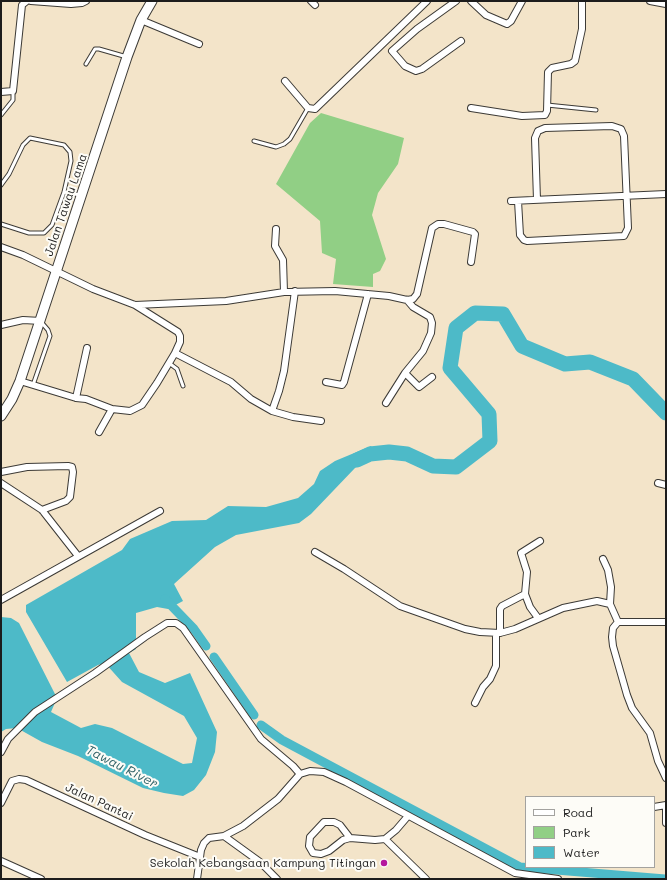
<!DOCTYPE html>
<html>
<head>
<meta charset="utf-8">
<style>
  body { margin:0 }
  #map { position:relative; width:667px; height:880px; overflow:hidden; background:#f3e4c9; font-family:Mali,sans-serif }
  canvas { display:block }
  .frame { position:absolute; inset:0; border:2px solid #1c1c1c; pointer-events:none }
  .legend { position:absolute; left:525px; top:796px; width:130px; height:72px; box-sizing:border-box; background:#fdfcf7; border:1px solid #a3a29f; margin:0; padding:5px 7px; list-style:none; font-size:12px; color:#1c1c1c }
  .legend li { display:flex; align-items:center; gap:8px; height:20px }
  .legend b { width:20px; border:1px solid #a3a29f }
</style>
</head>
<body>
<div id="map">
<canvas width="667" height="880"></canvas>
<div class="frame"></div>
<ul class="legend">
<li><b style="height:5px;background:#fff"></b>Road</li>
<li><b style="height:11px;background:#91cf85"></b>Park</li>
<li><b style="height:11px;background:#4dbac8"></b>Water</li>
</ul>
</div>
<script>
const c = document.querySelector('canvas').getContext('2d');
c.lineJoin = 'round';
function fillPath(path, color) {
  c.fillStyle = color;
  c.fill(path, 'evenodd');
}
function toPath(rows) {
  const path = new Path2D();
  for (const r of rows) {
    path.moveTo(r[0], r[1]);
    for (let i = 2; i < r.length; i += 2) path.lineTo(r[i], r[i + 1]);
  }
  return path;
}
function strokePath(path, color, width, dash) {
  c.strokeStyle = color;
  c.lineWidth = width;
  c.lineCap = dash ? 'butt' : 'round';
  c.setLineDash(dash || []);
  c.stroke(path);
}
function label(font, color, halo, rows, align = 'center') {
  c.font = font + ' Mali,sans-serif';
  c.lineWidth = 4;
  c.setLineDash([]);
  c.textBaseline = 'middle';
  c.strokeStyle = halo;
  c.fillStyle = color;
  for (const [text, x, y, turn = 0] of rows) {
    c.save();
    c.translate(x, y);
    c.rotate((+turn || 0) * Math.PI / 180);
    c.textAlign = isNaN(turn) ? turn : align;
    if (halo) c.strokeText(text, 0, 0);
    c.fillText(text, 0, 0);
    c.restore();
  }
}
fillPath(toPath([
  [321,113,404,138,398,164,378,193,372,215,386,259,380,271,373,274,373,287,333,284,336,259,322,253,320,221,276,184,310,123]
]), '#91cf85');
fillPath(toPath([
  [371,446,380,459,367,462,355,468,311,514,299,523,236,535,215,547,174,584,183,601,168,609,157,607,136,613,136,649,129,653,139,672,165,683,190,673,217,732,215,752,206,775,194,790,183,796,164,793,143,788,78,756,42,742,17,728,6,729,1,732,1,617,11,618,19,623,57,698,51,712,81,728,95,724,112,728,183,764,192,763,197,738,184,716,122,682,105,663,98,665,67,682,26,612,26,605,122,550,130,539,172,521,206,520,228,506,266,507,298,498,314,484,320,471,335,461]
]), '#4dbac8');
strokePath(toPath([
  [165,599,194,629,206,646],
  [214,657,254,715],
  [261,725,282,740,520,867,665,879]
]), '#4dbac8', 9);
strokePath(toPath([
  [357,460,370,454,389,452,407,454,433,466,456,467,490,441,489,414,450,368,456,328,475,313,503,314,522,346,565,364,590,362,633,379,666,413]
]), '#4dbac8', 15);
const lane = toPath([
  [86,64,95,49,99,49,127,57],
  [547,105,596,110],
  [1,115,13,100,13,91],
  [254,141,276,147,284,144,290,139,308,108],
  [1,185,9,174,23,145,30,138,64,145,70,152,71,161,64,192,52,225,44,233,29,233,1,224],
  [64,192,80,195],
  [169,363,177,369,183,386],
  [33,385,50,336,48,330,42,323]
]);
const street = toPath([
  [31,1,71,4,82,3,86,1],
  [311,1,315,5],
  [456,1,417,29,392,51,405,66,416,71,422,69,461,41],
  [471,1,486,15,507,24,511,21,522,1],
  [650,1,666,4],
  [141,20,199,44],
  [285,81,308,108,315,109,427,1],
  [1,92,13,91,22,5,27,1],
  [471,108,522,116,545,115,547,111,548,72,552,68,571,64,575,61,582,29,582,1],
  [511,201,666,194],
  [518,201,520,235,524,240,527,241,624,236,628,228,624,136,621,129,612,126,545,128,538,131,535,138,537,200],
  [276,229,275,246,283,260,284,292],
  [1,247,23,255,93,289,135,305,226,301,284,292,335,291,389,296,407,300,413,299,417,294,432,228,438,224,444,224,473,232,475,234,471,262],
  [135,305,178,332,180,336,180,342,175,353,231,382,251,399,272,411,293,417,321,421],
  [1,325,23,320,41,321],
  [405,373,419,387,432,377],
  [20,381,76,398,86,399,112,409,130,411,142,405,157,383,175,353],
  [326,382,342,385,344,382,368,294],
  [76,398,87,348],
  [386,403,405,373,423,351,431,333,432,323,430,317,413,307,407,300],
  [272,411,279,391,284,371,295,291],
  [99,432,112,409],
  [1,472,27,467,68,466,72,467,73,472,70,497,66,501,42,510],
  [1,483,42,510,78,556],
  [658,483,666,485],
  [315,552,344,569,400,606,465,629,480,632,500,633,515,629,563,608,597,601,610,604,618,622],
  [603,559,608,570,611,587,610,604],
  [1,600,160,511],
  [538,618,530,607,525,594,527,572,521,553,540,541],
  [666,622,618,622,613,628,612,637,613,646,627,695,632,708,650,733,658,761,666,778],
  [500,633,500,609,502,606,525,594],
  [475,703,483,687,490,679,496,666,496,633],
  [1,752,8,739,35,712,95,673,145,637,167,623,176,623,183,628,261,739,293,766,300,774],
  [1,803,12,781,19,779,26,780,145,835,200,857],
  [666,805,666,823],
  [654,807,666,805],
  [408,816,396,830,385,839,426,879],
  [224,836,260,862,277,879],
  [350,838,343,840,329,851,321,854,313,853,309,846,310,837,324,822,334,822,340,825,350,838,375,840,385,839],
  [1,861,41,879],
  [197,879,201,850,204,843,209,838,224,836,243,826,278,799,300,774,310,771,324,772,346,782,515,873,558,879]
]);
const secondary = toPath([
  [1,416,12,399,20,381,127,57,141,20,152,1]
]);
strokePath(lane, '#3c3a36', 5);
strokePath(street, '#3c3a36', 8);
strokePath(secondary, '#3c3a36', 11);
strokePath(lane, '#fff', 3);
strokePath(street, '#fff', 6);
strokePath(secondary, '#fff', 9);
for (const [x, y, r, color] of [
  [384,863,4,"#b5179e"]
]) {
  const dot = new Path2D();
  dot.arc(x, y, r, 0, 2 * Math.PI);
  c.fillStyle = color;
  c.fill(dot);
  strokePath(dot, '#fdfcf7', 1.5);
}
label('12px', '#1c1c1c', '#fdfcf7', [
  ["Jalan Tawau Lama",66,205,-71],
  ["Jalan Pantai",99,802,25]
]);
label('12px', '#1c1c1c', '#fdfcf7', [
  ["Sekolah Kebangsaan Kampung Titingan",376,863]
], 'right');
label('italic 13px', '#326369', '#fdfcf7', [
  ["Tawau River",122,767,27]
]);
</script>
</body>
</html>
